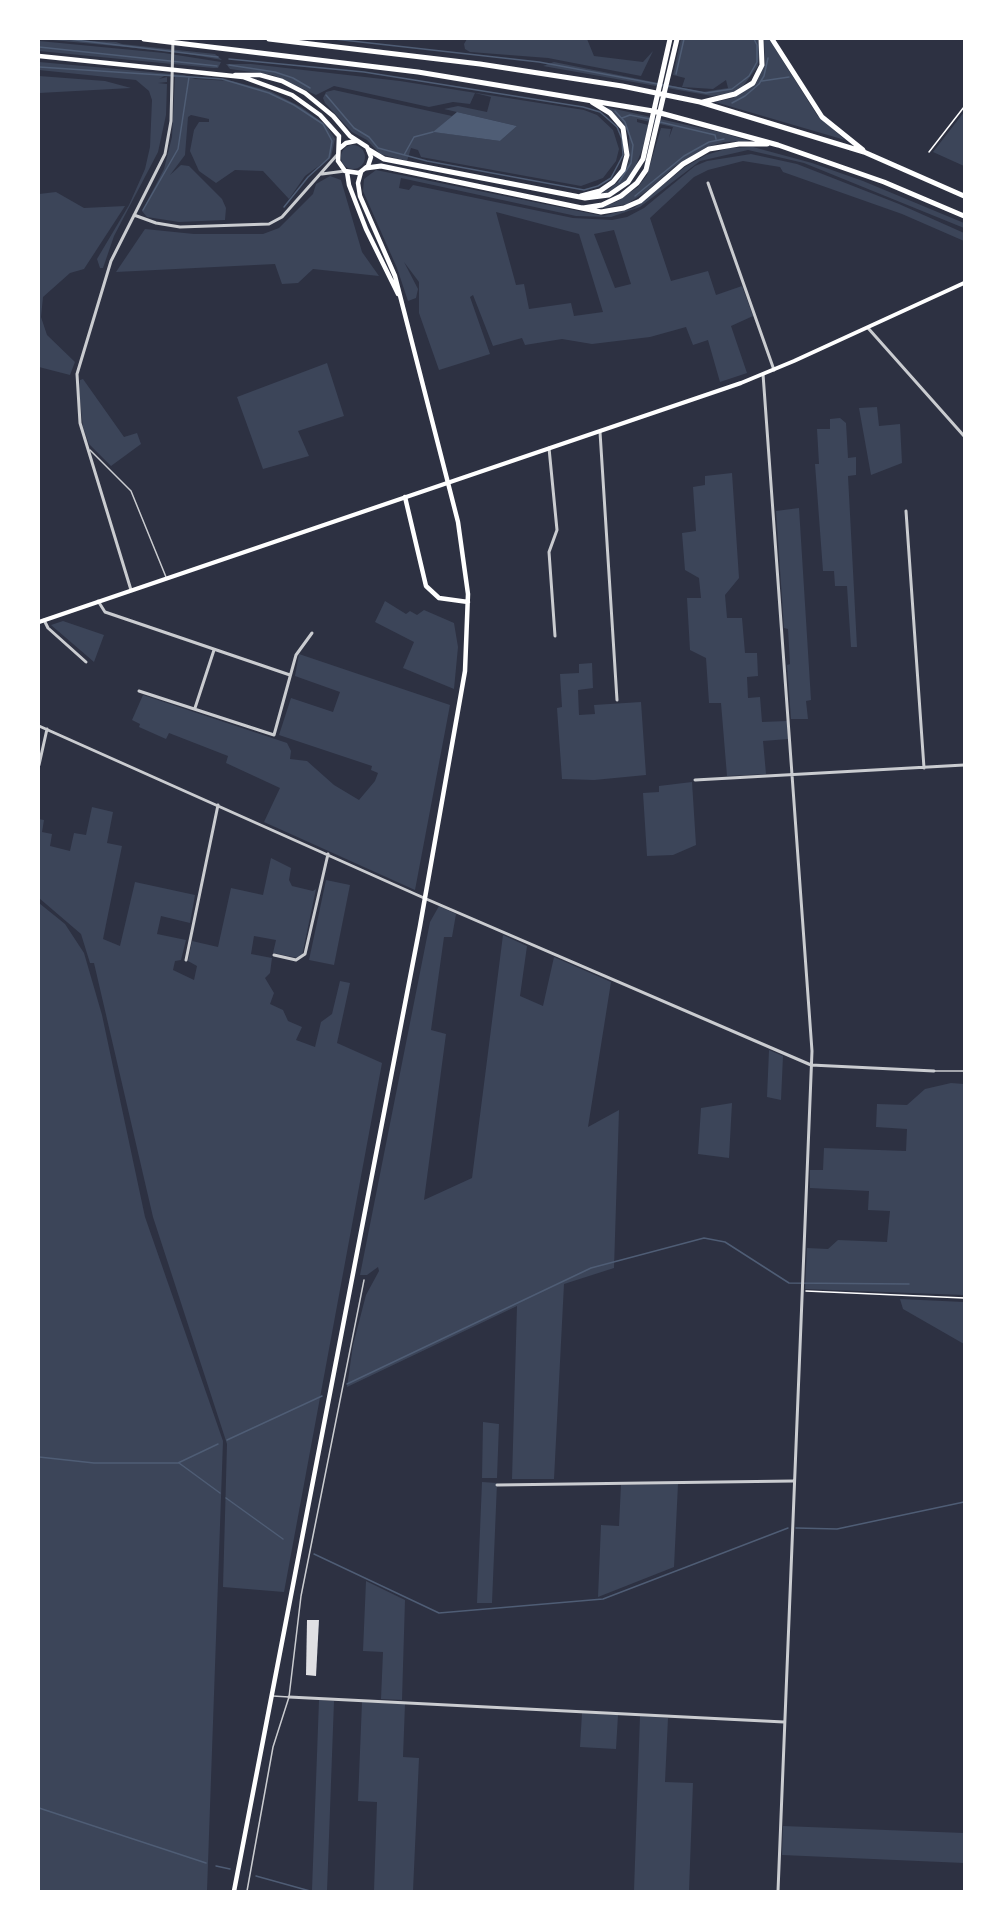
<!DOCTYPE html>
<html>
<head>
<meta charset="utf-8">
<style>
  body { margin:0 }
  #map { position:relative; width:1003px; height:1930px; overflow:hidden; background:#2d3142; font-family:Ubuntu,sans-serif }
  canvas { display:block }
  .frame { position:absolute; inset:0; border:40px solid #fff; pointer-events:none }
</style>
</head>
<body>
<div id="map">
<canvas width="1003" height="1930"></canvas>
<div class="frame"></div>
</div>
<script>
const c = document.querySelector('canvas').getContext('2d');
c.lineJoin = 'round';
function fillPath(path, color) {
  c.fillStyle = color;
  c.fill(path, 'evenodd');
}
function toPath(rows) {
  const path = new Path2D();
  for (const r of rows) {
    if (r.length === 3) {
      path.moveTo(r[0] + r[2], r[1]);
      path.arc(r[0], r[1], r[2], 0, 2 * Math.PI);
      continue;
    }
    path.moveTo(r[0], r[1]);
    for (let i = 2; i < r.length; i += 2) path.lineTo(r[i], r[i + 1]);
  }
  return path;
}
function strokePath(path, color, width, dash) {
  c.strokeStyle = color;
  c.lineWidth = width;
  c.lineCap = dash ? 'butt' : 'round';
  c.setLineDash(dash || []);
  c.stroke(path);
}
fillPath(toPath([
  [42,39,116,42,122,44,215,54,222,60,177,52],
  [467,39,587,39,594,56,643,62,653,51,641,76,548,58,470,52,465,49,464,44],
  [681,39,758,39,760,49,758,66,743,86,731,93,712,96,543,66,554,62,703,92,728,88,726,80,713,89,682,87,685,78,673,75],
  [764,39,769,39,817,115,845,140,715,102,733,98,756,83,765,63],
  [39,41,164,53,221,62,218,68,213,68,39,51],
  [39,62,184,75,195,79,232,81,270,91,301,107,326,125,335,139,331,157,305,176,289,199,263,171,235,170,216,183,199,171,190,151,194,130,199,122,209,122,209,119,191,115,188,117,185,155,170,175,181,165,189,166,222,199,226,208,225,220,179,222,147,217,142,211,164,169,172,137,175,77,166,75,159,79,167,77,167,82,158,83,167,84,166,115,158,152,114,236,103,268,100,268,97,259,129,205,145,169,150,147,152,100,149,91,136,80,39,70],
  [226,64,251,64,400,81,584,110,597,115,613,130,619,149,616,161,603,178,581,186,421,157,418,150,411,148,407,161,380,154,367,140,352,132,325,103,323,98,326,92,334,90,452,116,434,132,500,141,517,126,444,109,458,106,487,112,491,97,475,93,470,104,453,102,429,107,334,86,316,95,273,75,230,69],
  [39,76,105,81,131,88,39,93],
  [606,107,723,133,749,141,724,142,707,147,674,167,647,191,627,204,597,209,616,202,638,187,647,175,661,128,671,129,669,138,673,127,637,119,637,122,648,125,643,147,634,170,625,181,610,191,594,196,608,190,619,181,629,161,629,136,623,123],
  [964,112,964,166,933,152],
  [353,157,12],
  [753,147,812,163,863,181,964,223,964,228,804,163,748,150,700,161,640,207,611,217,576,216,401,178,399,188,409,190,413,185,573,218,612,220,627,217,644,208,695,166,707,161,751,154,797,164,899,204,964,233,964,241,902,214,783,172,780,167,743,161,708,170,694,177,650,218,671,281,708,271,716,295,742,286,753,316,731,326,747,373,720,382,708,340,693,345,686,327,650,337,592,344,562,339,525,345,522,338,493,346,473,295,470,297,490,354,439,370,419,313,419,282,404,262,418,289,416,298,408,301,397,268,363,191,364,179,376,170,603,216,634,208,685,167,706,155,729,148],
  [496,212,579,234,603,312,574,316,571,303,529,309,524,284,516,285],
  [614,230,631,284,615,288,594,234],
  [330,176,341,180,362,252,379,276,313,269,298,283,282,284,275,264,116,272,145,229,194,234,263,234,279,228,313,194,316,184],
  [56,192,84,208,125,206,84,269,70,273,43,297,41,317,47,335,75,362,70,375,39,367,39,194],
  [327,363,344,416,298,431,309,456,263,469,237,397],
  [83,379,124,437,137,433,141,444,111,466,89,444,83,427,79,391,80,380],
  [877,407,879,426,900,424,902,463,871,475,859,408],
  [840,418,846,423,848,458,856,457,856,475,848,476,857,647,851,647,847,586,835,586,834,571,823,571,815,464,819,464,817,429,830,429,830,419],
  [732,473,739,578,725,595,727,618,742,618,745,653,757,653,758,676,747,677,748,698,760,697,762,722,787,721,788,739,763,741,766,774,727,776,721,703,709,703,706,658,690,650,687,598,701,598,699,578,685,570,682,533,696,531,693,487,705,485,705,476],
  [799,508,811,700,806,701,808,719,791,719,787,665,790,664,788,629,784,628,776,511],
  [385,601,406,614,410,611,417,615,424,610,454,623,458,647,454,689,403,668,414,642,375,622],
  [63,621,104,635,94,662,51,625],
  [299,654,450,705,415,890,264,822,280,788,226,763,228,756,169,733,166,739,139,727,140,724,132,720,143,695,287,743,291,751,290,759,307,761,334,785,359,800,375,781,378,773,371,770,372,766,279,735,291,698,333,712,340,692,295,676],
  [592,663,593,688,578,690,579,715,595,714,594,705,641,702,646,775,594,780,562,779,557,708,562,707,560,674,579,673,579,664],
  [692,782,696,845,673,855,647,856,643,793,659,792,659,786],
  [92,807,113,812,107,843,122,846,103,939,120,946,135,882,195,895,190,923,161,916,157,934,186,940,181,960,175,961,173,970,194,980,197,966,188,961,192,941,218,947,231,888,263,895,271,858,291,868,289,880,292,886,313,891,316,889,302,956,298,958,273,953,276,940,254,936,251,954,272,958,270,973,265,978,274,993,270,1004,283,1010,288,1021,302,1027,296,1040,315,1047,321,1022,332,1014,340,981,350,983,337,1043,382,1063,284,1592,223,1587,227,1444,153,1217,94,963,90,963,81,934,39,898,39,819,44,820,42,832,52,834,50,846,70,851,74,833,86,835],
  [326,880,350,885,334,965,309,960],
  [39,903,65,924,84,953,102,1015,145,1217,223,1441,207,1891,39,1891],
  [439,906,456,914,452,937,444,937,431,1030,446,1034,424,1200,472,1178,503,935,527,946,520,996,543,1006,554,957,611,982,588,1127,619,1110,614,1268,564,1284,554,1479,512,1479,517,1306,347,1387,353,1345,366,1295,379,1271,378,1267,367,1275,360,1275,430,922],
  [769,1050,783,1056,781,1100,767,1097],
  [951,1083,964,1084,964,1295,805,1289,807,1248,828,1249,838,1240,887,1242,890,1211,868,1210,869,1191,810,1188,810,1170,823,1170,824,1148,906,1151,907,1129,876,1127,877,1104,907,1105,925,1089],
  [732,1103,729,1158,698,1154,701,1108],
  [900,1299,964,1302,964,1344,903,1309],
  [483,1422,499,1424,497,1478,482,1478],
  [482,1482,497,1483,492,1603,477,1603],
  [678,1484,674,1567,598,1597,601,1525,619,1526,621,1485],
  [366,1581,405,1600,402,1700,381,1699,383,1652,363,1651],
  [319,1700,334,1701,327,1891,312,1890],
  [362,1702,405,1704,403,1757,419,1758,413,1891,374,1891,377,1802,358,1801],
  [582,1713,618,1715,616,1749,580,1747],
  [640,1716,668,1718,665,1782,693,1783,689,1891,634,1891],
  [783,1826,964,1833,964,1863,782,1855]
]), '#3c4559');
fillPath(toPath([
  [457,112,517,126,500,141,433,132]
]), '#4f5d75');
strokePath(toPath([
  [67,39,218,57],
  [334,39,539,62,706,93,732,89,749,76,757,62,757,45,754,39],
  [39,47,217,66],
  [229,59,364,72,583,107,600,112,617,127,622,139,623,155,611,178,598,186,584,190,427,161,378,148,369,137,354,128,326,95],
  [229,65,275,72,293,78,310,88],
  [39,67,222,79,269,93,294,105,323,124,332,141,329,158,308,177,284,207],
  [676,74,684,39],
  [762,81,789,77],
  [732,103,745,96,759,84,764,76,768,58],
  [615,111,625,122,633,145,631,163,619,182],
  [622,118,630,115,650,119],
  [660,122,715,135,716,139],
  [404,155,414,137,433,132],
  [635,196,684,156,709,142,724,139],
  [143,210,178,149,189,77],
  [347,1384,591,1268,704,1238,725,1242,789,1283,909,1284],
  [227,1440,322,1396],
  [39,1457,94,1463,178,1463,218,1444],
  [179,1463,220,1493],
  [226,1498,283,1539],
  [796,1528,837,1529,964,1502],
  [314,1554,439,1613,603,1599,788,1528],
  [39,1808,206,1863],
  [216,1866,230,1869],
  [256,1876,310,1891]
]), '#4f5d75', 1.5);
fillPath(toPath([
  [307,1620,319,1620,316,1676,306,1675]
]), '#e0e0e3');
strokePath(toPath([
  [929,152,964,107],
  [806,1291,964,1298]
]), '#fff', 1.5);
strokePath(toPath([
  [90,450,131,491,166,577],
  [935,1071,964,1071],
  [273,1696,289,1697],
  [247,1891,273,1747,289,1697,301,1596,364,1280]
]), '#caccd0', 1.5);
strokePath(toPath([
  [322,174,345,171],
  [708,183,774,370],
  [134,215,156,223,180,227,269,224,282,217,337,155],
  [868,328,964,436],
  [763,374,812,1051,778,1891],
  [600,432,617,700],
  [549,448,557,530,549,552,555,636],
  [906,511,924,768],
  [131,590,80,423,77,374,111,261,165,154,171,121,173,39],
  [98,601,105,612,290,675],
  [44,620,48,628,86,662],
  [139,691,274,735,296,655,312,633],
  [195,708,214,650],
  [39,726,424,898,811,1065,934,1071],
  [39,765,47,729],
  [695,780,964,765],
  [274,955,296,960,305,954,328,854],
  [186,960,218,805],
  [497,1485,793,1481],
  [289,1697,784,1722]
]), '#caccd0', 3);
strokePath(toPath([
  [39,622,741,383,794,361,964,283]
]), '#fff', 4);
strokePath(toPath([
  [39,56,243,77,292,95,320,115,339,136,338,161,345,171,359,173,368,166,371,157,367,147,350,136,333,116,305,93,282,81,260,75,235,75],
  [340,148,346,143,356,141],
  [347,172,349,185,366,229,398,294],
  [405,497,426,586,439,598,468,602],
  [234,1891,420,926,465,671,468,594,458,522,395,276,360,196,358,183,361,172]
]), '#fff', 4.5);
strokePath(toPath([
  [144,39,418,72,653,111,778,145,884,182,964,216],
  [269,39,480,64,622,86,700,102,864,152,964,196],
  [772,39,822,117,863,150],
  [703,102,735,94,753,83,762,65,761,39],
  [369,150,384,159,585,198,609,195,628,182,643,159,670,39],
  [366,168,381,166,601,212,624,208,640,201,683,164,709,149,739,144,767,144],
  [581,196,600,191,613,182,623,170,627,155,623,128,610,113,592,102],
  [583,208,602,205,621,196,637,183,646,170,677,39]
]), '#fff', 5);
</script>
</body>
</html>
